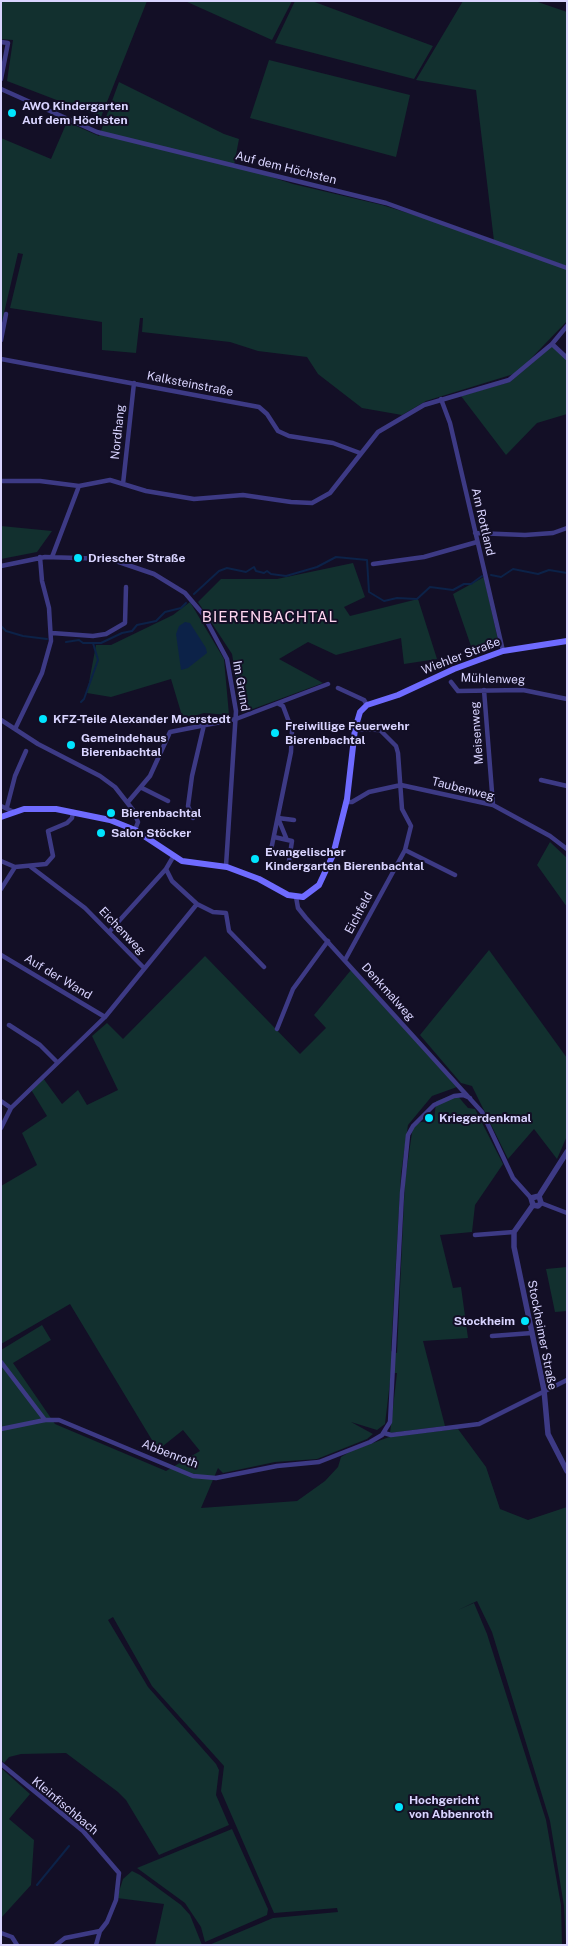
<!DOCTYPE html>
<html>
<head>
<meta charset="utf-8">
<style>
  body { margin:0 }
  #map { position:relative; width:568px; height:1946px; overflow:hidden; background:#130f26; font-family:"Public Sans",sans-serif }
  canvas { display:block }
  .frame { position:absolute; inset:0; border:2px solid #d9d4ff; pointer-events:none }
</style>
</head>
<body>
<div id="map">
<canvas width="568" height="1946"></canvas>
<div class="frame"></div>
</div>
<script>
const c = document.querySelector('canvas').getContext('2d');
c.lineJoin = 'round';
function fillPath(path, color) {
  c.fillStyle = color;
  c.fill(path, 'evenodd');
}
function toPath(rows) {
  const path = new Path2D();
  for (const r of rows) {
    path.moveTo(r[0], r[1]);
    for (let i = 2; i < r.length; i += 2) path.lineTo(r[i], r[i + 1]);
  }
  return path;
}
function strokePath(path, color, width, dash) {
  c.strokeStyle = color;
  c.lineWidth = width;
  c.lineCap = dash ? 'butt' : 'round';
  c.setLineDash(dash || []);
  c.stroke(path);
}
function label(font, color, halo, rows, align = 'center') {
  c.font = font + ' "Public Sans",sans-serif';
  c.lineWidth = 4;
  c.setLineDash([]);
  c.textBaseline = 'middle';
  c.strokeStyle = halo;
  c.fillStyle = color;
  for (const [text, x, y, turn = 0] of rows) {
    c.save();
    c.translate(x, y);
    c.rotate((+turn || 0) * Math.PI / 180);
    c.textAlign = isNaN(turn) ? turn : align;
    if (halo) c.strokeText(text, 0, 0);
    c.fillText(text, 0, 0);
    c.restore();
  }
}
fillPath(toPath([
  [1,1,147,1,101,117,7,81,13,40,1,39],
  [185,1,292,1,272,40],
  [295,1,312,1,433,46,414,79,275,43],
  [463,1,535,1,567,12,567,266,494,241,476,90,416,80],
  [269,60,410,95,396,157,250,118],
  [119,82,224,134,239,139,234,165,293,184,382,205,427,219,567,269,567,321,517,373,426,401,402,415,362,408,318,374,307,357,258,351,230,342,142,332,143,318,140,318,136,353,102,350,102,322,10,308,23,254,18,253,1,326,1,138,51,159,67,122,99,136],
  [552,346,567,360,567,414,537,423,506,455,461,396,510,382],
  [1,526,52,531,37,552,1,559],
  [353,563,365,597,344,607,350,616,418,599,437,659,404,664,401,638,336,655,308,642,279,659,323,683,242,713,232,654,198,602,221,579,277,579],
  [484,577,498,640,472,649,453,594],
  [190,602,224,659,229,715,204,713,183,719,171,679,111,697,87,693,96,645,111,645,173,615],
  [550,842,567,858,567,907,537,865],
  [489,950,567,1058,567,1136,557,1159,534,1129,508,1159,472,1086,461,1083,420,1035],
  [205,956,300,1054,326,1028,314,1015,351,970,457,1087,432,1096,408,1125,401,1173,391,1351,397,1353,405,1180,413,1126,421,1122,434,1121,436,1101,456,1094,468,1108,475,1109,503,1164,475,1205,472,1232,440,1235,453,1288,461,1287,468,1338,423,1341,445,1426,390,1433,397,1373,391,1373,385,1424,377,1430,351,1422,373,1434,367,1439,317,1459,275,1462,223,1473,218,1468,201,1508,297,1501,325,1481,338,1467,341,1457,351,1451,392,1436,458,1429,486,1467,500,1509,528,1520,567,1507,566,1943,564,1906,550,1821,492,1632,477,1601,458,1610,474,1603,487,1634,546,1820,561,1905,562,1945,209,1945,273,1918,338,1912,337,1908,274,1913,221,1791,224,1766,152,1686,113,1617,108,1620,148,1687,216,1764,219,1770,216,1795,229,1825,159,1855,126,1800,118,1792,66,1753,21,1754,9,1757,4,1763,1,1760,1,1350,42,1325,51,1340,13,1363,55,1424,166,1471,200,1451,183,1430,158,1450,70,1304,1,1344,1,1186,37,1165,22,1133,47,1116,30,1088,43,1078,62,1104,78,1090,87,1105,118,1090,92,1036,107,1023,123,1039],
  [567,1267,567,1311,555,1312,546,1269],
  [1,1768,30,1794,9,1819,34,1840,31,1885,1,1918],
  [232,1829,268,1909,267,1915,205,1942,201,1927,185,1903,137,1868],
  [132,1871,140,1875,181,1905,190,1915,202,1945,155,1945,164,1904,117,1898,123,1879]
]), '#12302f');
fillPath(toPath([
  [185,622,190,623,206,648,207,653,188,668,181,670,176,634,179,626]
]), '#0c2248');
strokePath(toPath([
  [491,575,501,577,513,569,538,574,549,570,567,573],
  [194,594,219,571,227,568,246,572,254,567,256,571,264,573,267,571,271,574,286,576,317,567,336,557,367,560,369,592,384,601,397,598,417,599,430,587,453,590,464,584,471,584,482,576],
  [1,626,6,631,23,636,47,639],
  [66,642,79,640,83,643,101,643,122,633,132,631,137,625,156,621,165,612,181,608,186,603],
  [81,702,84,699,98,660,93,643],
  [37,1885,69,1846]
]), '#0c2248', 2);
strokePath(toPath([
  [1,42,8,43,1,79],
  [1,89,97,132,386,203,567,268],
  [1,340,6,314],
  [552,344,567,358],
  [1,359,259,407,267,414,278,431,289,436,333,443,360,453],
  [441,399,450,423,503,651],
  [1,481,40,481,79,486,110,480,146,491,194,499,243,495,291,502,312,503,330,493,378,432,424,405,509,380,552,344,567,326],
  [123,484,134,383],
  [475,533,525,535,553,533,567,528],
  [52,557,79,486],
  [373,564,424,557,477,542],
  [1,566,45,557,110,559,154,574,185,593,203,614,227,659,236,711,226,866],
  [52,633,93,636,106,634,125,623,126,587],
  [451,682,458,691,523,690,567,699],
  [338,688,364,700,367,705],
  [484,690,493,805],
  [1,720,38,744,100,776,115,787,133,810,138,822,135,830],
  [15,729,42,673,51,641,49,608,42,581,40,557],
  [541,780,567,786],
  [142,788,168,801],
  [128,802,150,776,170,732,236,719,328,684],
  [347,802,352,802,369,792,401,785,493,805,550,836,567,849],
  [1,806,14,812],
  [7,807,15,776,26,751],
  [193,818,188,806,192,776,204,725],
  [274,837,292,841,289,861,293,866,310,870],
  [287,840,278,818,294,820],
  [405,850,455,875],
  [270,855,291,752,292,730,283,706,279,704],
  [1,861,15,867,46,864,53,856,48,831,67,823,72,818,73,812],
  [31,867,85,908,144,968],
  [1,889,15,867],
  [296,897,298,908,306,918,482,1112,513,1178,531,1198],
  [197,904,213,912,226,913,229,931,264,967],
  [109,932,166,869],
  [1,955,105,1017],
  [345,960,405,850,411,826,402,809,398,753,396,746,380,730,355,729],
  [9,1025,40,1045,57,1062],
  [277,1029,293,989,328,941],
  [1,1101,11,1108],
  [1,1128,11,1108,105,1017,197,904,172,881,166,869,173,857],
  [541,1203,567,1213],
  [475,1235,514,1232],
  [492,1336,532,1333],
  [1,1362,45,1420],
  [1,1429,45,1420,59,1420,193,1476,216,1478,277,1466,319,1462,370,1442,382,1435,390,1422,402,1193,408,1135,413,1126,434,1105,454,1096,463,1095,470,1098],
  [384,1433,391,1435,479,1424,567,1380],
  [1,1764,83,1831,119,1873,116,1900,107,1922,100,1931,65,1938,56,1945],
  [1,1933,12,1937,17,1945],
  [96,1945,100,1931]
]), '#3d3a85', 4.5);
strokePath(toPath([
  [539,1196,567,1152],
  [533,1205,514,1232,514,1247,544,1390,548,1434,567,1471],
  [533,1205,538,1206,541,1203,539,1196],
  [533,1205,531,1198,539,1196]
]), '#3d3a85', 5.5);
strokePath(toPath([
  [1,817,24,809,56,809,110,820,135,830,182,861,227,867,259,879,288,895,303,897,319,885,333,855,347,799,355,729,360,712,367,705,398,695,454,669,503,651,567,641]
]), '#6f6bff', 6);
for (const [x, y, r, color] of [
  [12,113,5,"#00e5ff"],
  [78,558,5,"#00e5ff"],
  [43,719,5,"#00e5ff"],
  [275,733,5,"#00e5ff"],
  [71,745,5,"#00e5ff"],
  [111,813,5,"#00e5ff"],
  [101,833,5,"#00e5ff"],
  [255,859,5,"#00e5ff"],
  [429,1118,5,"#00e5ff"],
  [525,1321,5,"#00e5ff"],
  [399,1807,5,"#00e5ff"]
]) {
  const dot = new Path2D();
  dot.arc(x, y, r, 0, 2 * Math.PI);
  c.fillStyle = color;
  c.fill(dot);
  strokePath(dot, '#130f26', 2);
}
label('bold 12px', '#d9d4ff', '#130f26', [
  ["AWO Kindergarten",22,106],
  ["Auf dem Höchsten",22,120],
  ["Driescher Straße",88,558],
  ["KFZ-Teile Alexander Moerstedt",53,719],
  ["Freiwillige Feuerwehr",285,726],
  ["Bierenbachtal",285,740],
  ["Gemeindehaus",81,738],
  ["Bierenbachtal",81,752],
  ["Bierenbachtal",121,813],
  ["Salon Stöcker",111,833],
  ["Evangelischer",265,852],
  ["Kindergarten Bierenbachtal",265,866],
  ["Kriegerdenkmal",439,1118],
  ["Stockheim",515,1321,"right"],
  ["Hochgericht",409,1800],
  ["von Abbenroth",409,1814]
], 'left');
label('12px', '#d9d4ff', '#130f26', [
  ["Auf dem Höchsten",286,168,14],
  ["Kalksteinstraße",190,384,11],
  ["Nordhang",118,432,-84],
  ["Am Rottland",483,522,77],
  ["Wiehler Straße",461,656,-21],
  ["Mühlenweg",493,679,2],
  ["Im Grund",241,686,80],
  ["Meisenweg",477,733,-94],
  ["Taubenweg",463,789,14],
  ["Eichfeld",359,913,-62],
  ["Eichenweg",122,931,46],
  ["Auf der Wand",58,977,31],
  ["Denkmalweg",388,992,48],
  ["Stockheimer Straße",542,1335,79],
  ["Abbenroth",170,1454,21],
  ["Kleinfischbach",65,1806,40]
]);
c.letterSpacing = '1px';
label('15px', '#ffd6f0', '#130f26', [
  ["BIERENBACHTAL",270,617]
]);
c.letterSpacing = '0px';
</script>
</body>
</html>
